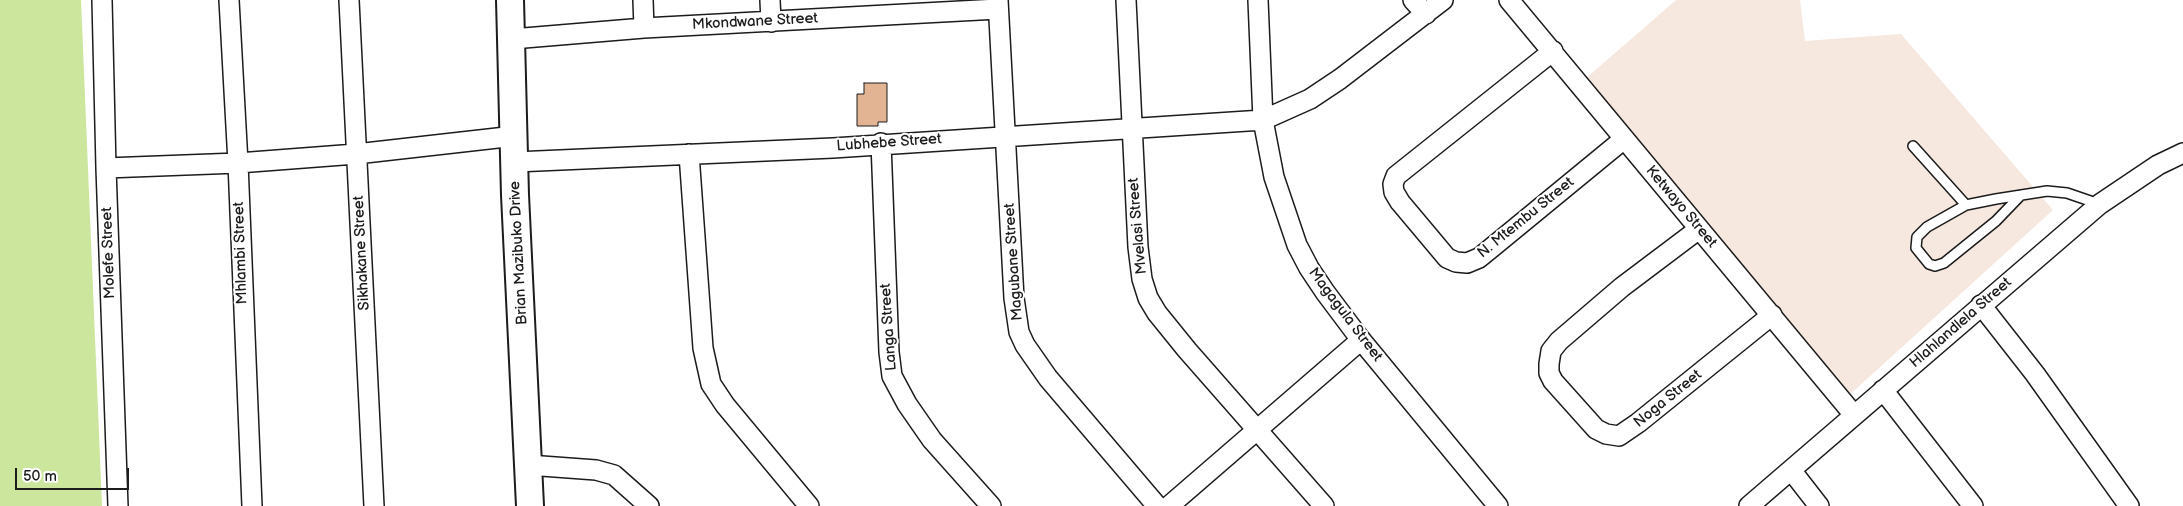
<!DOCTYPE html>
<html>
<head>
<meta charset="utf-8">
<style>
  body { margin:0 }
  #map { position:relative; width:2183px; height:506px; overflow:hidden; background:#fff; font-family:"Balsamiq Sans",sans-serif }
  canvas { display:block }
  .scale { position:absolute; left:15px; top:468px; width:114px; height:22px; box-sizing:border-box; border:2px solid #1c1c1c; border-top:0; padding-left:6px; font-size:15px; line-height:18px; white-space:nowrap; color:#1c1c1c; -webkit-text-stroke:4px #fff; paint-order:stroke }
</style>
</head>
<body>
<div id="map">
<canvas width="2183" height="506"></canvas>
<div class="scale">50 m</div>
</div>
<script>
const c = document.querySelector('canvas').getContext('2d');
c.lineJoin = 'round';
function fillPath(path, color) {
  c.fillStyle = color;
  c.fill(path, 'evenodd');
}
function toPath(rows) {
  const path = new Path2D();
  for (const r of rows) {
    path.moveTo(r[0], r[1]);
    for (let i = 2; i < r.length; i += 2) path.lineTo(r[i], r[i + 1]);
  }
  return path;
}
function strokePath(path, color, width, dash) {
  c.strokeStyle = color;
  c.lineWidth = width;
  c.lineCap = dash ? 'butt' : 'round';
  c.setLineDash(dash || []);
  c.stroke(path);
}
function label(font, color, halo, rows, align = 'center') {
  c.font = font + ' "Balsamiq Sans",sans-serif';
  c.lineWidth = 4;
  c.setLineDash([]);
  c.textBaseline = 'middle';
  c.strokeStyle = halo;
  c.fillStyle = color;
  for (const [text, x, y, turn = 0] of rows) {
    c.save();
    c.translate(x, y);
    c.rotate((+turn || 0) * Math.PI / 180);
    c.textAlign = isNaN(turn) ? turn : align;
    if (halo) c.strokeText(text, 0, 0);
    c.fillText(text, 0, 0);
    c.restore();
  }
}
fillPath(toPath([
  [1676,0,1800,0,1805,41,1901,34,2053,210,1846,398,1584,80]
]), '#f6e8df');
fillPath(toPath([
  [0,0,81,0,102,506,0,506]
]), '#cce79d');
const building = toPath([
  [864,83,887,83,887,122,878,122,878,126,857,126,857,94,864,94,864,83]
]);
fillPath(building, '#e2b493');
strokePath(building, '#1c1c1c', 1);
const lane = toPath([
  [1913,146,1966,205],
  [2021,195,1996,221,1944,263,1935,266,1929,264,1916,248,1917,237,1927,227,1966,205,1996,199,2047,191,2067,193,2099,204]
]);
const street = toPath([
  [102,0,106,168,118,506],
  [229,0,238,163,252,506],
  [349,0,374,506],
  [643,0,644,28],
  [770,0,771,22],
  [998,0,1014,298,1019,332,1025,345,1048,378,1157,506],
  [1126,0,1138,247,1142,279,1148,298,1157,313,1187,350,1324,506],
  [1258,0,1263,120,1274,177,1297,245,1309,268,1325,292,1361,340,1498,506],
  [1413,0,1426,14],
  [1509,0,1854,415],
  [512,39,644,28,998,9],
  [1553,51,1396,176,1393,184,1394,192,1400,202,1447,258,1456,262,1467,263,1479,258,1495,245,1624,139],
  [881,143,889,352,892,376,907,404,932,440,991,506],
  [689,154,703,348,711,384,725,405,809,506],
  [515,162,833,148,1263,120,1310,99,1340,79,1443,0],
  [106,168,238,163,356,154,515,136],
  [1699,229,1622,287,1559,341,1551,351,1549,364,1549,373,1553,381,1596,429,1606,434,1619,436,1638,423,1772,315],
  [1981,305,2035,374,2129,506],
  [1883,390,1973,506],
  [528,465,596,470,614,475,649,506],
  [1791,470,1819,506],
  [1169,506,1361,340],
  [1749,506,2100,204,2158,165,2183,153]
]);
const secondary = toPath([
  [510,0,515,195,530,506]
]);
strokePath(lane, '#1c1c1c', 12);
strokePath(street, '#1c1c1c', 22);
strokePath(secondary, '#1c1c1c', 30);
strokePath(lane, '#fff', 9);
strokePath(street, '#fff', 19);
strokePath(secondary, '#fff', 26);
label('15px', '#1c1c1c', '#fff', [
  ["Mkondwane Street",755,22,-3],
  ["Lubhebe Street",889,143,-4],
  ["Ketwayo Street",1681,207,50],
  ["N. Mtembu Street",1526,218,-39],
  ["Mvelasi Street",1138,226,-95],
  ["Molefe Street",109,253,-92],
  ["Mhlambi Street",241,253,-92],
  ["Sikhakane Street",362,253,-93],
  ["Brian Mazibuko Drive",519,253,-93],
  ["Magubane Street",1014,262,-94],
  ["Magagula Street",1345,315,53],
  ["Hlahlandlela Street",1961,323,-41],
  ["Langa Street",889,327,-94],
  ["Noga Street",1668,399,-39]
]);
</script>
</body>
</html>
